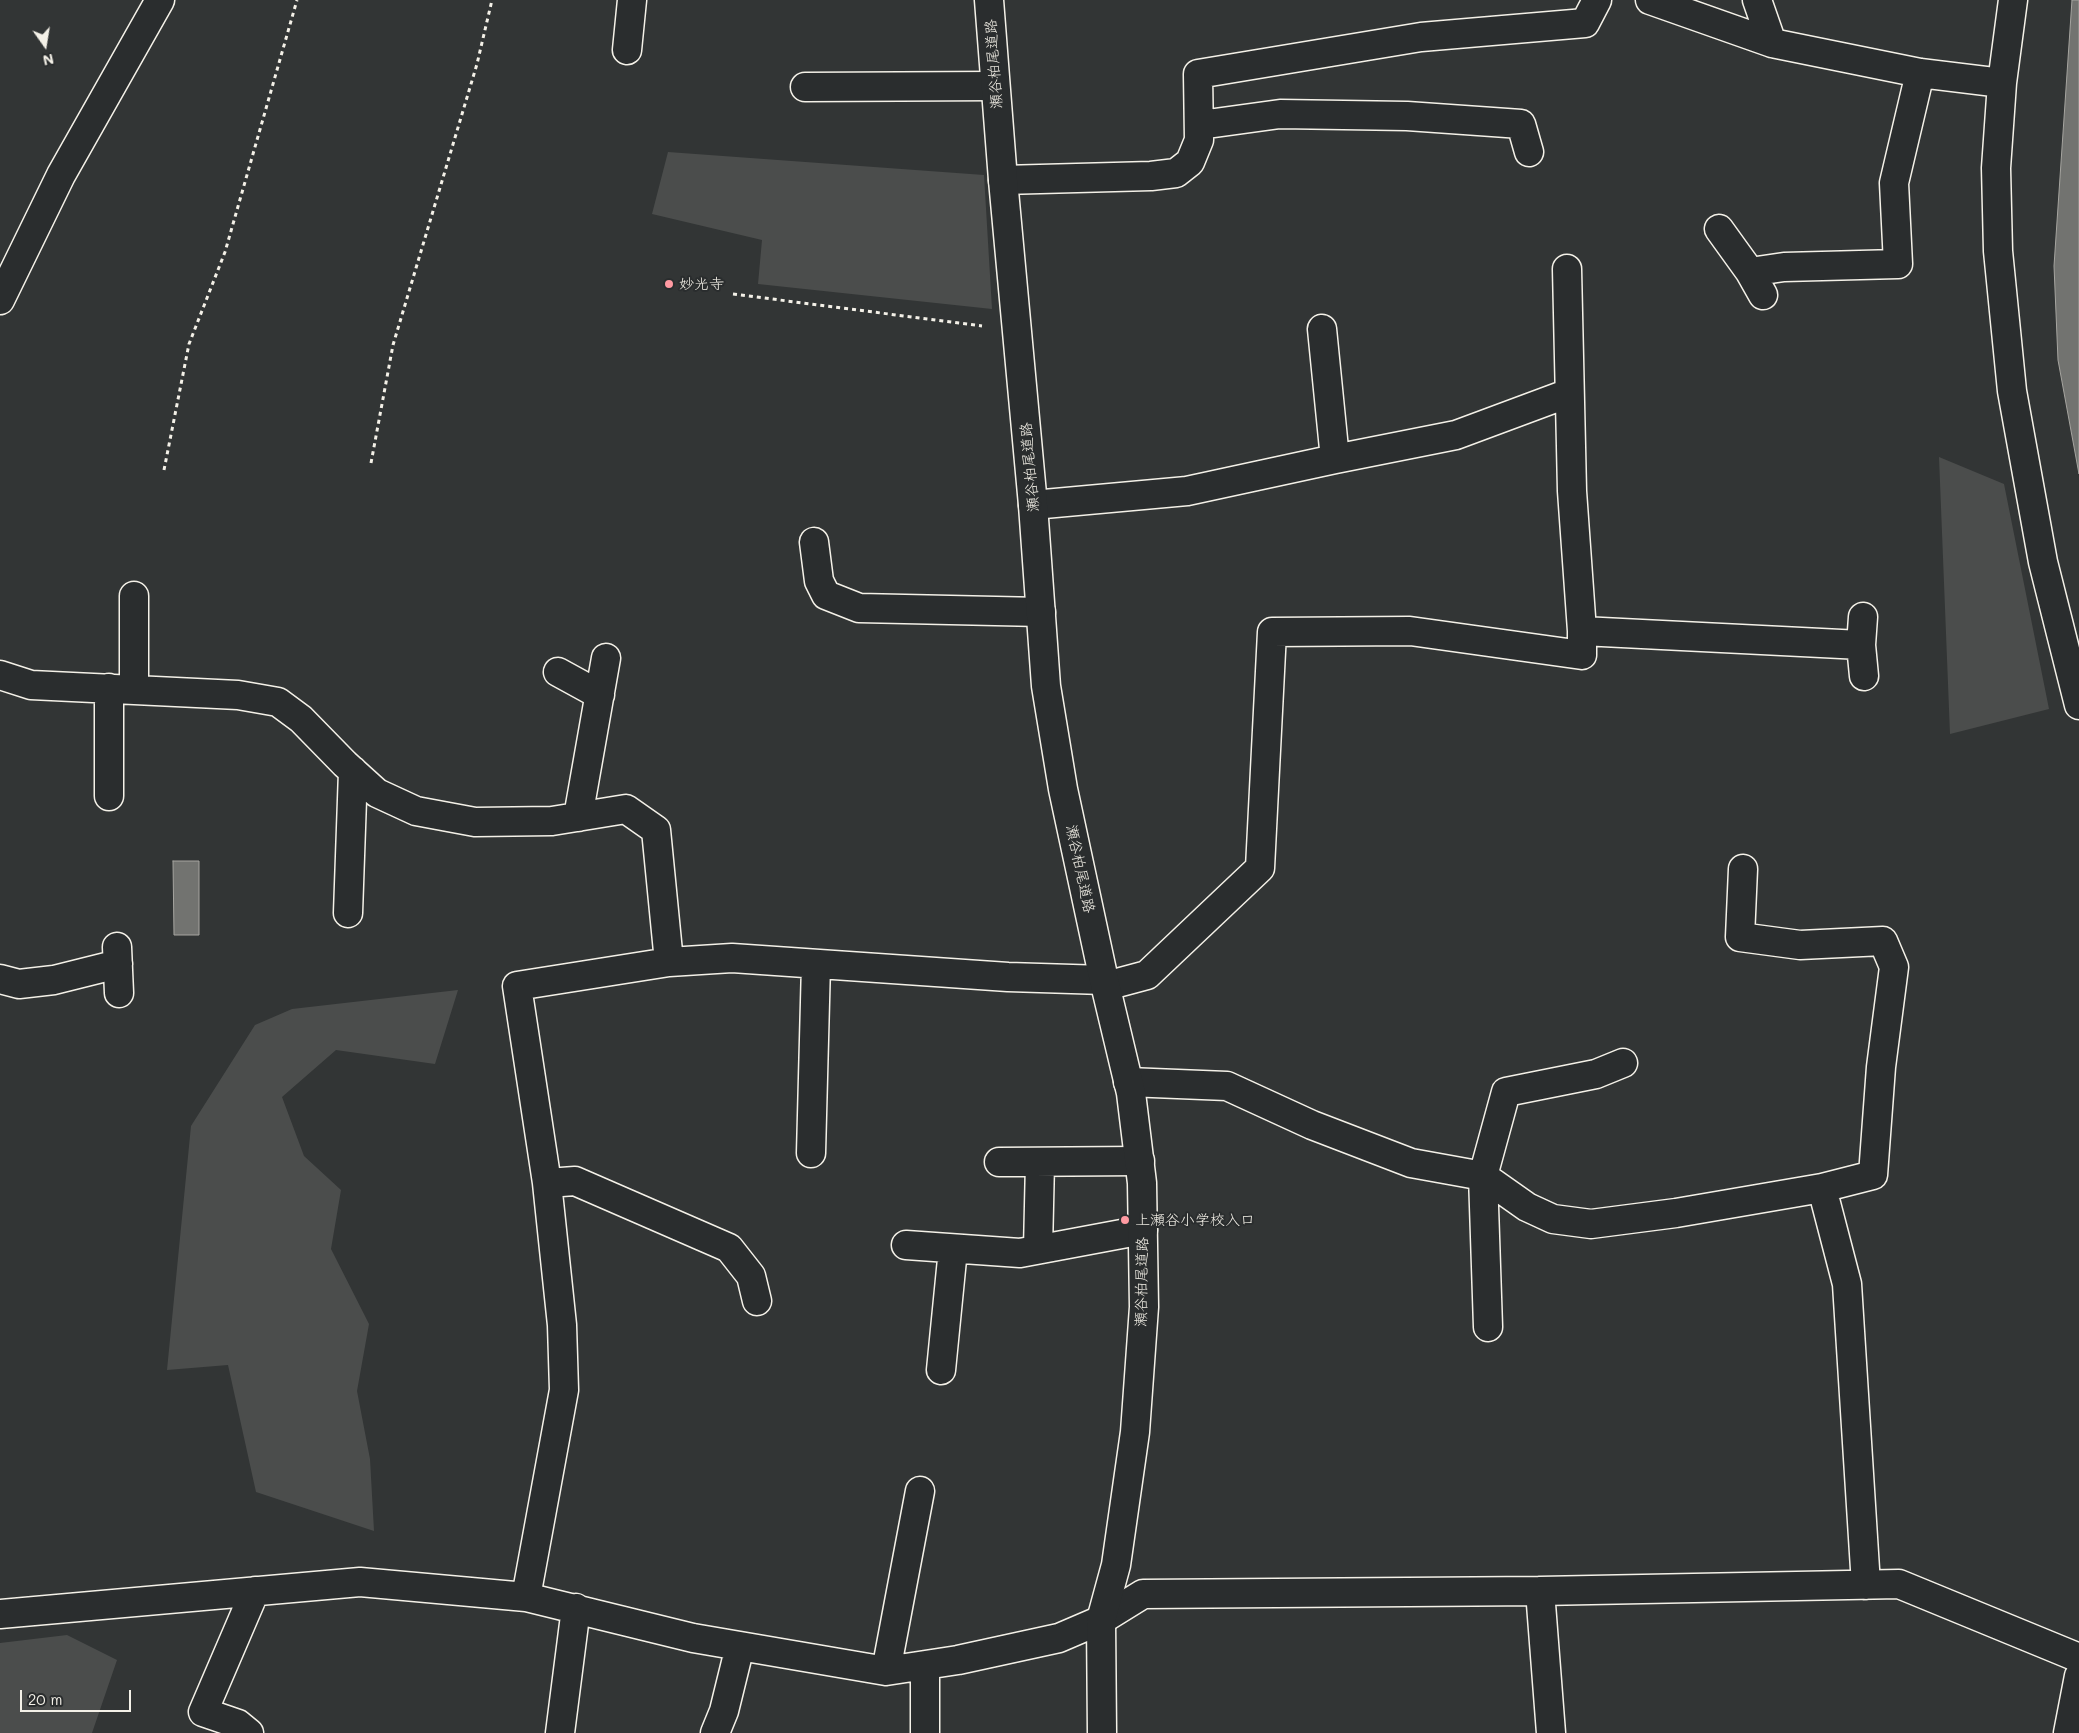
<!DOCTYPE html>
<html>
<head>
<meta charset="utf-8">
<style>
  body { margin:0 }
  #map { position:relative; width:2079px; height:1733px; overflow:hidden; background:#323535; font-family:Mali,sans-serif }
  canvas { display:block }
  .north { position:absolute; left:20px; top:20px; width:50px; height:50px; -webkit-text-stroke:4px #2a2d2e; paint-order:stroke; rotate:167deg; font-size:14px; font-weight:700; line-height:20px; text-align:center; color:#f4f1e8 }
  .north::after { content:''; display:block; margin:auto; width:18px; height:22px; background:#f4f1e8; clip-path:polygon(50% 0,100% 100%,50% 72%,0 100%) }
  .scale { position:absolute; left:20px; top:1690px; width:111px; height:22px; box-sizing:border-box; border:2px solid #f4f1e8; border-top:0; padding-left:6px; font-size:15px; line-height:18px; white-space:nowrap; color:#f4f1e8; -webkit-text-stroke:4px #2a2d2e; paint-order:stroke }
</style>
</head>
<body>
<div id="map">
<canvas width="2079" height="1733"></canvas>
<div class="north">N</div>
<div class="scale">20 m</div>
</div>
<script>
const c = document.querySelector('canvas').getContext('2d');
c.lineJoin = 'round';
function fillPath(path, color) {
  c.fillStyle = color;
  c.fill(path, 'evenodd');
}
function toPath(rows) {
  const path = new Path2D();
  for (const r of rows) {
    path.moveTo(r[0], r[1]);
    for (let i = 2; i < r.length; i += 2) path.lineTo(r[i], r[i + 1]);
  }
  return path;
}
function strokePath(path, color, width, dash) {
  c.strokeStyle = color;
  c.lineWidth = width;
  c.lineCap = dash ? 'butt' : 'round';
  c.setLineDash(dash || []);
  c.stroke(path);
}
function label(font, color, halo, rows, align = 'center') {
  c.font = font + ' Mali,"Klee One",sans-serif';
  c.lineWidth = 4;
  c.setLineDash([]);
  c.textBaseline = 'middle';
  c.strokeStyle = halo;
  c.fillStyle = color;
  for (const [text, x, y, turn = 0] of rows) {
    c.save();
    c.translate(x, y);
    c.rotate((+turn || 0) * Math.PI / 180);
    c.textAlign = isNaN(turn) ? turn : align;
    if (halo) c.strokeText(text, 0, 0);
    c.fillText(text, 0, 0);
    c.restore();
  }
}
fillPath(toPath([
  [668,152,984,175,992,309,758,284,762,240,652,214],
  [1939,457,2004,484,2049,709,1950,734],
  [458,990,435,1064,336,1050,282,1097,304,1156,341,1190,331,1249,369,1324,357,1391,370,1459,374,1531,256,1492,228,1365,167,1370,191,1126,255,1025,292,1009],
  [67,1635,117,1660,92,1733,0,1733,0,1643]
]), '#4b4d4c');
const water = toPath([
  [2072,0,2079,0,2079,474,2058,360,2054,266,2072,0],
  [173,861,199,861,199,935,174,935,173,861]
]);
fillPath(water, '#727370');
strokePath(water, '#a6a5a0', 1);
const minor = toPath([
  [1650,0,1772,43,1920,73,2002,83],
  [1757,0,1772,43],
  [2013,0,2002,83,1996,168,1998,251,2012,391,2043,562,2079,705],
  [627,50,632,0],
  [805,87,995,86],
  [1200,125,1280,114,1407,116,1521,124,1529,152],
  [1003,180,1151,176,1176,173,1190,162,1199,140,1198,74,1421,37,1585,23,1597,0],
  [1719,229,1750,272,1784,267,1898,264,1894,183,1920,73],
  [1750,272,1763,295],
  [0,300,61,175,160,0],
  [1322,329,1335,459],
  [1033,505,1187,491,1335,459,1456,435,1569,393],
  [814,542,819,581,826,595,859,608,1041,612],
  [134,596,134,689],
  [1582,631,1861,645,1864,676],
  [1861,645,1863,617],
  [558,672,600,695],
  [0,675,31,685,238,695,278,702,301,719,345,764,377,793,416,811,475,822,552,821,626,809,656,830,669,962,732,958,1008,977,1104,980],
  [109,688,109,796],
  [578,817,606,658],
  [348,913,353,771],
  [117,947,119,993],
  [0,979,19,984,54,980,118,964],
  [1106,986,1147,975,1260,868,1272,632,1410,631,1582,655,1582,631,1572,491,1567,269],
  [1128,1082,1227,1086,1312,1125,1411,1163,1483,1176,1527,1207,1553,1219,1591,1224,1676,1213,1822,1188,1873,1175,1881,1067,1894,967,1883,941,1800,945,1740,937,1743,869],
  [811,1153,816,964],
  [999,1162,1140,1161],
  [547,1183,575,1181,729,1248,751,1276,757,1301],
  [1822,1188,1847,1284,1866,1585],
  [906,1245,1020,1253,1143,1230],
  [1038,1249,1040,1162],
  [1488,1327,1483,1176,1506,1092,1596,1074,1623,1063],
  [941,1370,953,1249],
  [1540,1591,1551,1733],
  [526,1597,564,1390,562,1325,547,1183,517,986,669,962],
  [0,1614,360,1582,526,1597,693,1638,886,1671,958,1660,1059,1638,1101,1620,1143,1594,1540,1591,1899,1584,2079,1658],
  [925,1666,925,1733],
  [886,1671,920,1491],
  [249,1733,238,1724,203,1712,255,1591],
  [560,1733,576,1608],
  [715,1733,724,1711,740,1646],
  [2068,1733,2079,1676]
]);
const major = toPath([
  [989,0,1003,180,1033,505,1046,686,1063,789,1104,980,1131,1093,1142,1183,1144,1307,1135,1432,1116,1565,1101,1620,1102,1733]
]);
strokePath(minor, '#f4f1e8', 31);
strokePath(major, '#f4f1e8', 31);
strokePath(toPath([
  [733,294,982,326],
  [371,463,393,345,477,64,492,0],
  [164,470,189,344,225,252,297,0]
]), '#f4f1e8', 3, [4, 4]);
strokePath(minor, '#2a2d2e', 28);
strokePath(major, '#2a2d2e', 28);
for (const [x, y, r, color] of [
  [669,284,5,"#ff9aa2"],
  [1125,1220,5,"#ff9aa2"]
]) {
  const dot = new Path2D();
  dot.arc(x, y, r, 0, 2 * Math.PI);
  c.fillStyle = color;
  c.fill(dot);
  strokePath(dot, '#2a2d2e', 2);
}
label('15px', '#f4f1e8', '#2a2d2e', [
  ["瀬谷柏尾道路",994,64,-94],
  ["瀬谷柏尾道路",1030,467,-95],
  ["瀬谷柏尾道路",1080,869,78],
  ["瀬谷柏尾道路",1142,1282,-89]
]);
label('15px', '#f4f1e8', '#2a2d2e', [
  ["妙光寺",679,284],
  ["上瀬谷小学校入口",1135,1220]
], 'left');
</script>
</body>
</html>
